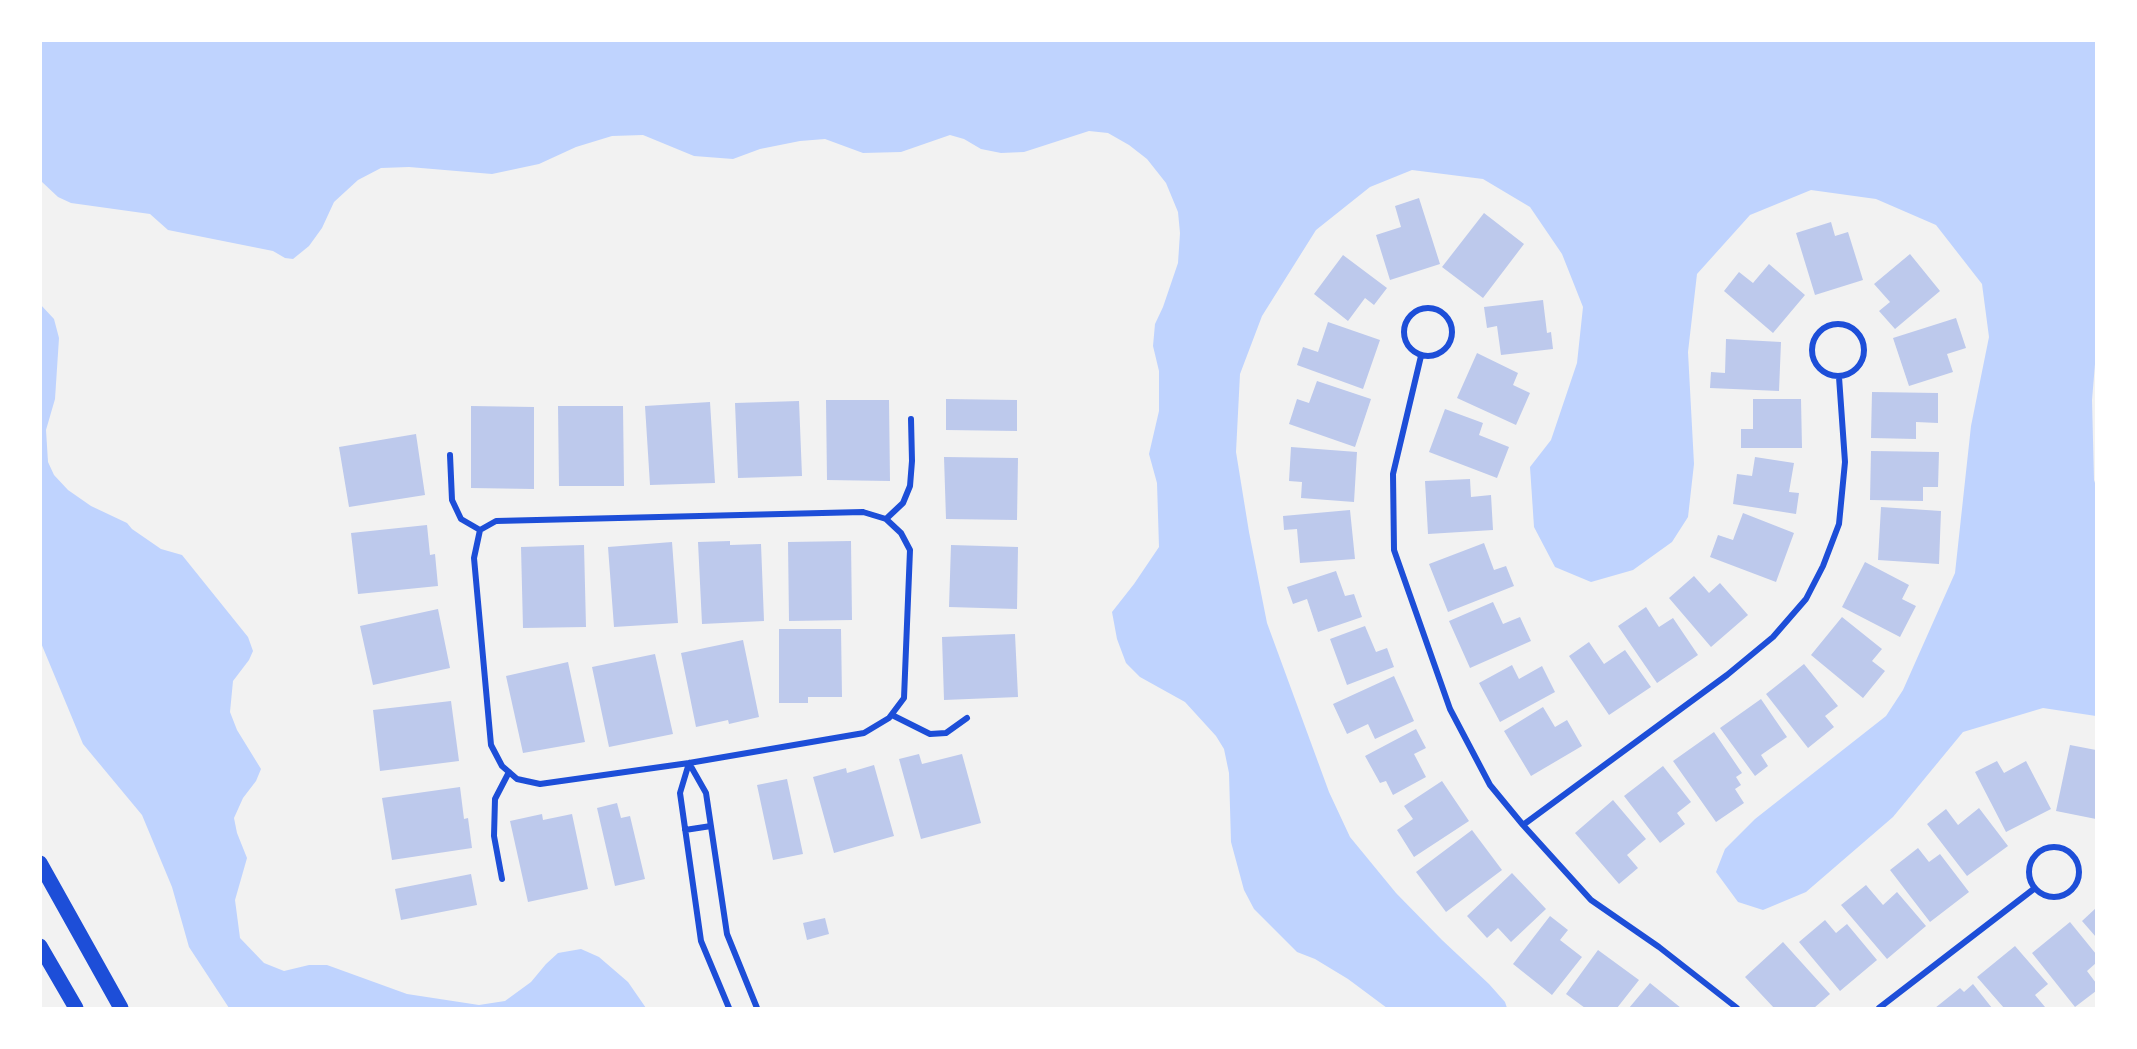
<!DOCTYPE html>
<html>
<head>
<meta charset="utf-8">
<style>
  body { margin:0 }
  #map { position:relative; width:2137px; height:1049px; overflow:hidden; background:#f2f2f2; font-family:Inter,sans-serif }
  canvas { display:block }
  .frame { position:absolute; inset:0; border:42px solid #fff; pointer-events:none }
</style>
</head>
<body>
<div id="map">
<canvas width="2137" height="1049"></canvas>
<div class="frame"></div>
</div>
<script>
const c = document.querySelector('canvas').getContext('2d');
c.lineJoin = 'round';
function fillPath(path, color) {
  c.fillStyle = color;
  c.fill(path, 'evenodd');
}
function toPath(rows) {
  const path = new Path2D();
  for (const r of rows) {
    if (r.length === 3) {
      path.moveTo(r[0] + r[2], r[1]);
      path.arc(r[0], r[1], r[2], 0, 2 * Math.PI);
      continue;
    }
    path.moveTo(r[0], r[1]);
    for (let i = 2; i < r.length; i += 2) path.lineTo(r[i], r[i + 1]);
  }
  return path;
}
function strokePath(path, color, width, dash) {
  c.strokeStyle = color;
  c.lineWidth = width;
  c.lineCap = dash ? 'butt' : 'round';
  c.setLineDash(dash || []);
  c.stroke(path);
}
fillPath(toPath([
  [41,40,2096,41,2096,352,2092,400,2094,480,2096,486,2096,716,2043,708,1963,732,1893,817,1806,892,1763,910,1738,902,1716,872,1725,849,1755,819,1886,716,1903,690,1955,573,1971,426,1989,337,1982,284,1936,225,1876,199,1811,190,1750,215,1697,274,1688,352,1694,464,1688,517,1672,542,1633,570,1591,582,1555,567,1534,527,1530,467,1551,440,1577,363,1583,307,1562,254,1530,207,1483,179,1412,170,1370,187,1316,230,1262,316,1240,374,1236,452,1249,532,1267,623,1329,792,1350,837,1396,893,1442,940,1489,984,1505,1002,1507,1008,1387,1008,1348,979,1315,959,1297,952,1254,909,1244,890,1231,842,1229,773,1224,749,1216,736,1185,702,1140,677,1126,663,1117,639,1112,612,1134,584,1159,547,1157,483,1149,454,1159,411,1159,371,1153,346,1155,324,1163,307,1178,263,1180,233,1178,212,1166,183,1147,159,1129,145,1108,133,1089,131,1024,152,1001,153,981,149,964,139,950,135,901,152,863,153,825,139,800,141,760,149,733,159,694,156,643,135,612,136,576,147,539,164,492,174,409,167,381,168,358,180,334,202,322,228,309,246,293,259,285,258,273,251,168,230,150,214,71,203,58,197,41,181],
  [40,304,54,319,59,338,55,399,46,430,48,462,54,475,68,490,91,506,127,523,132,529,161,549,182,555,248,637,253,651,249,660,233,681,230,712,237,730,261,769,256,781,243,798,234,818,237,833,247,858,235,900,240,938,264,963,284,971,309,965,327,965,407,994,479,1005,505,1001,531,982,546,964,558,953,581,949,599,957,628,982,646,1008,229,1008,189,947,172,887,142,815,83,744,41,643]
]), '#bfd3fe');
fillPath(toPath([
  [1419,198,1440,264,1390,280,1376,235,1401,227,1395,206],
  [1484,213,1524,244,1483,298,1442,267],
  [1831,222,1835,236,1848,232,1863,280,1815,295,1796,233],
  [1910,254,1940,291,1895,329,1879,311,1890,302,1874,284],
  [1343,255,1387,288,1374,305,1365,298,1348,321,1314,294],
  [1769,264,1805,295,1773,333,1724,291,1739,272,1753,283],
  [1543,300,1547,333,1551,332,1553,349,1501,355,1497,326,1487,328,1484,307],
  [1956,318,1966,348,1947,354,1953,372,1909,386,1893,338],
  [1328,322,1380,340,1363,389,1297,365,1303,347,1318,352],
  [1726,339,1781,342,1779,391,1710,388,1711,372,1725,373],
  [1477,353,1518,373,1513,385,1530,393,1516,425,1457,398],
  [1317,381,1371,399,1355,447,1289,424,1297,399,1309,403],
  [1872,392,1938,393,1938,423,1916,422,1916,439,1871,438],
  [946,399,1017,400,1017,431,946,430],
  [1753,399,1801,399,1802,448,1741,448,1741,429,1753,429],
  [826,400,889,400,890,481,827,480],
  [799,401,802,476,738,478,735,403],
  [710,402,715,483,650,485,645,406],
  [471,406,534,407,534,489,471,488],
  [558,406,623,406,624,486,559,486],
  [1445,409,1483,423,1479,435,1509,447,1497,478,1429,452],
  [416,434,425,495,349,507,339,447],
  [1291,447,1357,452,1354,502,1301,498,1302,482,1289,481],
  [1871,451,1939,452,1938,487,1923,487,1923,501,1870,500],
  [944,457,1018,458,1017,520,946,519],
  [1755,457,1794,463,1789,492,1799,493,1796,514,1733,504,1737,474,1752,476],
  [1470,479,1471,497,1491,495,1493,530,1428,534,1425,481],
  [1881,507,1941,511,1939,564,1878,560],
  [1350,510,1355,559,1300,563,1297,529,1284,530,1283,516],
  [1743,513,1794,533,1776,582,1710,557,1718,535,1733,540],
  [427,525,430,555,435,554,438,586,358,594,351,533],
  [730,541,730,545,761,544,764,621,702,624,698,542],
  [851,541,852,620,789,621,788,542],
  [672,542,678,623,614,627,608,547],
  [1484,543,1494,570,1506,566,1514,586,1448,612,1429,564],
  [584,545,586,627,523,628,521,547],
  [951,545,1018,547,1017,609,949,607],
  [1865,562,1909,585,1902,599,1916,606,1900,637,1842,607],
  [1336,571,1345,596,1354,594,1362,617,1318,632,1307,599,1293,604,1287,587],
  [1694,576,1709,593,1720,583,1748,615,1711,647,1669,598],
  [1493,602,1503,624,1520,617,1531,641,1470,668,1449,621],
  [1646,607,1659,627,1673,618,1698,655,1657,683,1618,626],
  [438,609,450,668,373,685,360,626],
  [1842,617,1882,649,1872,661,1885,671,1863,698,1811,655],
  [1365,626,1376,652,1387,648,1394,667,1347,685,1330,639],
  [779,629,841,629,842,697,808,697,808,703,779,703],
  [1015,634,1018,697,944,700,942,637],
  [743,640,759,717,729,724,728,720,696,727,681,653],
  [1589,642,1604,664,1625,650,1651,687,1609,715,1569,656],
  [655,654,673,734,609,747,592,667],
  [568,662,585,742,523,753,506,676],
  [1804,664,1838,706,1825,716,1834,727,1808,748,1766,694],
  [1512,665,1519,679,1542,666,1555,692,1500,722,1479,683],
  [1394,676,1414,721,1375,739,1368,724,1347,734,1333,704],
  [1761,699,1787,737,1761,755,1768,766,1755,776,1720,728],
  [451,701,459,761,380,771,373,710],
  [1543,707,1555,727,1567,720,1582,746,1531,776,1504,731],
  [1416,729,1426,748,1414,754,1426,777,1393,795,1386,781,1380,783,1365,756],
  [1714,732,1742,773,1736,777,1741,785,1735,789,1744,803,1716,822,1673,761],
  [2070,745,2096,750,2096,819,2056,811],
  [919,754,922,764,962,754,981,823,921,839,899,759],
  [1997,761,2004,773,2026,761,2051,809,2006,832,1975,772],
  [874,765,894,836,834,853,813,777,846,768,847,773],
  [1663,766,1691,802,1677,813,1685,824,1660,843,1624,796],
  [787,779,803,854,773,860,757,785],
  [1442,781,1469,821,1414,857,1397,830,1413,819,1404,806],
  [460,787,464,819,468,818,472,848,392,860,382,798],
  [1613,800,1646,839,1627,855,1638,868,1619,884,1575,833],
  [617,803,621,818,630,816,645,879,615,886,597,808],
  [1979,808,2008,846,1967,876,1927,824,1946,809,1958,825],
  [542,814,543,820,572,814,588,889,528,902,510,821],
  [1472,830,1502,870,1446,912,1416,872],
  [1918,848,1929,862,1940,854,1969,892,1930,922,1890,870],
  [1512,873,1546,909,1511,942,1498,928,1487,938,1467,916],
  [471,874,477,905,401,920,395,889],
  [1866,885,1883,905,1897,892,1926,926,1887,959,1841,905],
  [2096,908,2096,937,2082,921],
  [1550,916,1568,930,1560,940,1582,957,1552,995,1513,964],
  [825,918,829,934,807,940,803,923],
  [1825,920,1836,933,1847,924,1877,960,1840,991,1799,942],
  [2070,922,2096,954,2096,963,2087,971,2096,983,2096,991,2075,1007,2032,953],
  [1783,942,1830,994,1814,1008,1774,1008,1745,977],
  [2015,946,2048,984,2035,995,2045,1007,2044,1008,2004,1008,1977,977],
  [1598,950,1639,980,1617,1008,1585,1008,1566,994],
  [1650,983,1681,1008,1629,1008],
  [1973,984,1992,1008,1935,1008,1960,988,1964,992]
]), '#bdc9ec');
strokePath(toPath([
  [1428,332,24],
  [1838,350,26],
  [1421,356,1393,474,1394,550,1450,709,1490,785,1523,825,1591,900,1659,947,1737,1008],
  [450,455,452,500,461,519,480,530],
  [863,512,886,519,901,533,910,550,904,698,889,718,864,733,689,763,540,784,517,779,502,766,491,745,474,558,480,530,496,521,863,512],
  [886,519,903,503,910,486,912,461,911,419],
  [892,715,930,734,946,733,967,718],
  [689,763,706,793,727,934,757,1008],
  [689,763,680,793,701,941,729,1008],
  [1523,825,1727,675,1773,637,1806,599,1823,566,1839,524,1845,462,1839,377],
  [685,830,711,826],
  [2054,872,25],
  [502,879,494,836,495,799,509,772],
  [1879,1008,2035,888]
]), '#1d4ed8', 6);
strokePath(toPath([
  [40,863,121,1008],
  [40,946,76,1008]
]), '#1d4ed8', 15);
</script>
</body>
</html>
